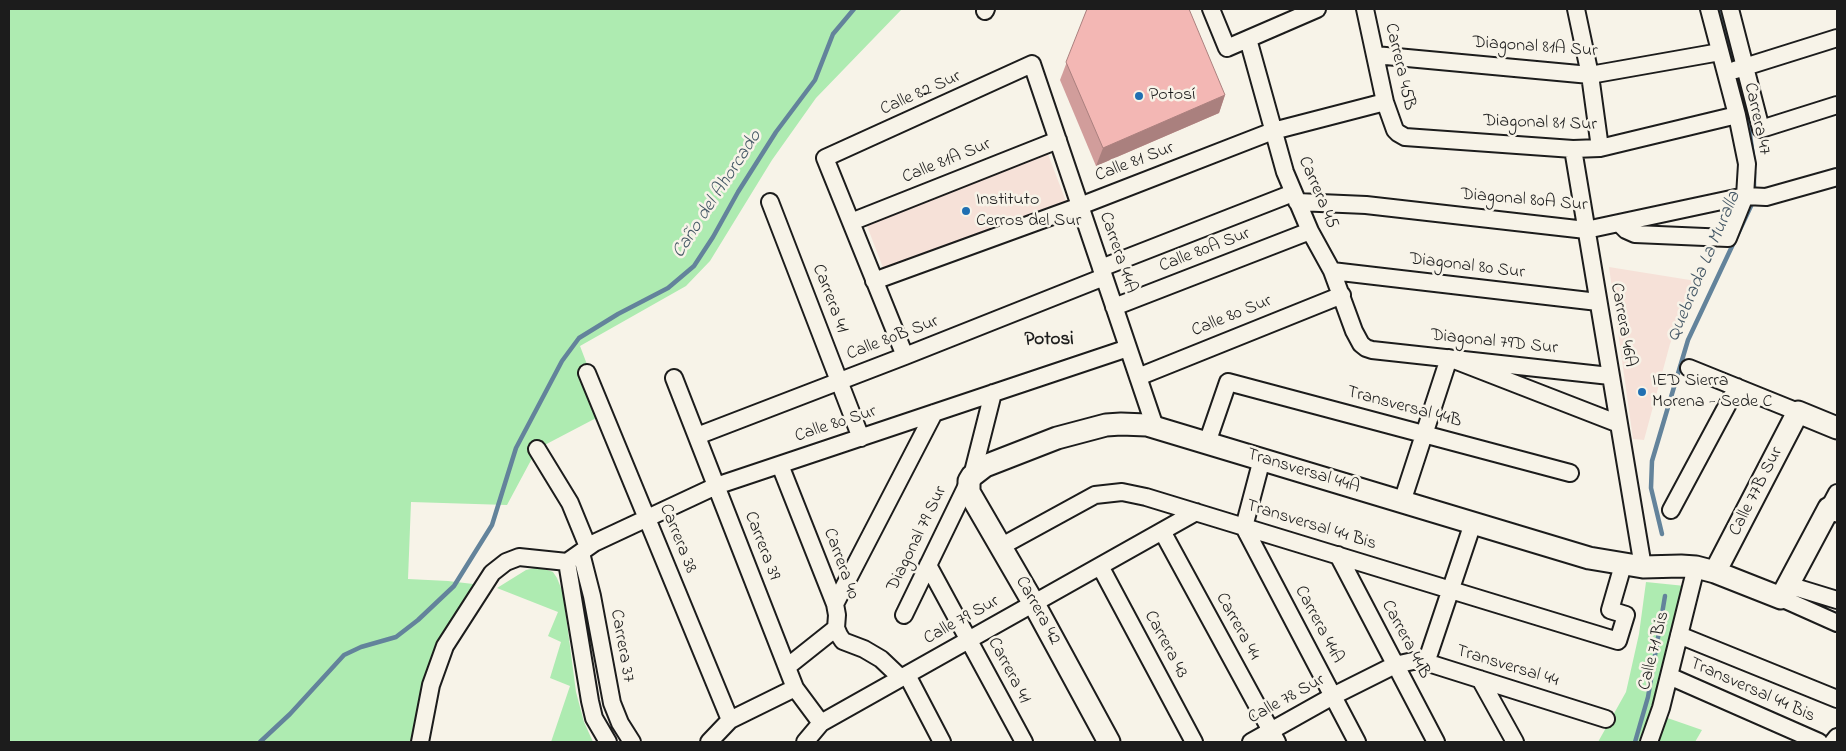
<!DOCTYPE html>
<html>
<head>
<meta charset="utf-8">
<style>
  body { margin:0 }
  #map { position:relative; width:1846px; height:751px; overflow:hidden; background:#f7f3e8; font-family:"Indie Flower",sans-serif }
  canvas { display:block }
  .frame { position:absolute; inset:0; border:10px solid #1c1c1c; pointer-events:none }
</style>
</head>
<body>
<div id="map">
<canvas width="1846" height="751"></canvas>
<div class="frame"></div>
</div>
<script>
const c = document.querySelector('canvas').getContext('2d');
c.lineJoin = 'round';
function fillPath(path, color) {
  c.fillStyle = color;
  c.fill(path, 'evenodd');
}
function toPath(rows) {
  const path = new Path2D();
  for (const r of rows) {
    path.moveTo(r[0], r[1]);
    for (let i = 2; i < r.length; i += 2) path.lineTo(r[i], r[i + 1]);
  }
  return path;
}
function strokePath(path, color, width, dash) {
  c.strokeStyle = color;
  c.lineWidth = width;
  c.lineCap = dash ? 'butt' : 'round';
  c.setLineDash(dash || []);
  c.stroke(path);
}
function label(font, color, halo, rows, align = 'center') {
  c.font = font + ' "Indie Flower",sans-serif';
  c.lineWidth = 5;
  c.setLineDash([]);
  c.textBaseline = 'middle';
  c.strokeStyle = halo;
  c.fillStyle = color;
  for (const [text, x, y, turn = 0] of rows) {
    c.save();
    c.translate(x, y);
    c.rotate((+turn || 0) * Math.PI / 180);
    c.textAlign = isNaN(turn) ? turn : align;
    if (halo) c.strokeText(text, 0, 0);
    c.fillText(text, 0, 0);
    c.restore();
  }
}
fillPath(toPath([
  [1046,149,1067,204,885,273,864,218],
  [1609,267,1696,281,1670,344,1644,440,1633,439]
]), '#f6e1d8');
fillPath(toPath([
  [9,9,902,9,816,98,772,160,710,261,686,286,580,346,588,367,600,416,537,449,507,505,411,502,408,579,448,581,490,586,457,639,446,661,438,688,429,742,9,742],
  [539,567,553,572,557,578,563,593,576,692,584,722,593,742,551,742,570,686,550,678,561,642,548,636,558,612,497,588,526,570],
  [1646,582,1685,586,1656,714,1702,730,1695,742,1598,742,1626,692,1639,634]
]), '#aeebb1');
strokePath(toPath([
  [1720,9,1734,66],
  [1736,74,1749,127,1754,164],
  [1662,534,1651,488,1652,461,1688,340,1751,206,1754,194,1754,172],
  [260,742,290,714,344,655,361,647,396,637,418,620,454,586,492,525,516,448,562,361,579,338,618,314,668,288,694,266,713,237,738,192,776,132,815,80,833,34,854,9],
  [1635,742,1648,697,1665,596]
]), '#63839b', 4.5);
const minor = toPath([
  [1211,9,1227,48,1317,9],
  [1365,9,1385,102,1395,130,1398,133,1405,137,1573,149,1600,148,1737,115],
  [1576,9,1590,75,1600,148],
  [1730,9,1761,129,1837,105],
  [985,11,986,9],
  [1248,39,1285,172,1310,231,1332,271,1354,331,1361,344,1366,348,1372,350,1610,376],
  [1375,55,1590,75,1720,52],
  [1735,70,1837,38],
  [1573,149,1643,567],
  [770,202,861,438],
  [1297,202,1366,205,1586,230,1745,196,1766,197,1837,177],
  [851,222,1058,140],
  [1619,223,1626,230,1635,234,1728,238,1745,196,1747,164,1737,115,1709,9],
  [1101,268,1293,193],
  [1332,271,1598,302],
  [874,281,1080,206,1273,131,1385,102],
  [1114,307,1310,231],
  [905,356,825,158,1032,64,1155,427],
  [1689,368,1798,412],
  [587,373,730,720],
  [1138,377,1342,295],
  [674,378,795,688,821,723],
  [697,436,905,356,1104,277],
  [1207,443,1228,382,1570,473],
  [537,449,570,503,588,547],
  [1262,459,1244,527,1357,742],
  [780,465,835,604,837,615,836,628,839,635,843,641,864,649,881,659,901,678],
  [972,476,993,393],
  [1402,502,1449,358,1619,424],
  [1829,508,1837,493],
  [1671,510,1737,387],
  [1162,531,1277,742],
  [1000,547,1095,495,1122,492,1146,497,1618,641,1626,615,1610,610,1623,565],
  [581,553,592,596,612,703,620,723,632,742],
  [1338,555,1436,742],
  [567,562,590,701,594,718,608,742],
  [928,565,1024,742],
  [1100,566,1194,742],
  [1788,585,1837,600],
  [1781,598,1837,623],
  [835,604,934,413],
  [904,615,969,481],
  [1679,635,1837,699],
  [1426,663,1473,523],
  [787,667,836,628],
  [907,675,942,742],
  [1669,676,1819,742],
  [1480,679,1515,742],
  [420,742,431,685,445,646,492,573,506,562,519,557,567,562,594,543,716,486,1128,348],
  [709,742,730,720,795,688],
  [805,742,821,723,1196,512],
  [1251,742,1333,696,1395,665,1413,661,1422,661,1606,719],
  [1649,742,1661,708,1696,567],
  [1833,742,1837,737]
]);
const tertiary = toPath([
  [1715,572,1798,412,1837,428],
  [1109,742,1034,604,969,492,969,481,972,476,985,466,1057,438,1106,425,1121,424,1147,425,1589,558,1643,567,1681,566,1696,567,1715,572,1781,598,1829,508,1837,511]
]);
strokePath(minor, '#1c1c1c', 20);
strokePath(tertiary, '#1c1c1c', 25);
strokePath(minor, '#f7f3e8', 16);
strokePath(tertiary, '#f7f3e8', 21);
fillPath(toPath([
  [1087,9,1225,95,1219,113,1096,166,1060,80]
]), '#d19d9b');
fillPath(toPath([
  [1225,95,1219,113,1096,166,1103,148]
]), '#aa807e');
const building = toPath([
  [1087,9,1189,9,1225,95,1103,148,1066,62,1087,9]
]);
fillPath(building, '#f3b7b4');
strokePath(building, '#aa807e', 1);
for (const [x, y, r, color] of [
  [1139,96,5,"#1f6fb2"],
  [966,211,5,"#1f6fb2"],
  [1642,392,5,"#1f6fb2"]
]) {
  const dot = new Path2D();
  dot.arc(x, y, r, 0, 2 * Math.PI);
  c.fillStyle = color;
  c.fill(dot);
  strokePath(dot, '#f7f3e8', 2);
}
label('18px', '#1c1c1c', '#f7f3e8', [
  ["Diagonal 81A Sur",1535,48,4],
  ["Carrera 45B",1399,67,77],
  ["Calle 82 Sur",921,94,-24],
  ["Carrera 47",1756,119,78],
  ["Diagonal 81 Sur",1540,124,2],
  ["Calle 81A Sur",947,162,-22],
  ["Calle 81 Sur",1135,163,-21],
  ["Carrera 45",1317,193,67],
  ["Diagonal 80A Sur",1524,201,5],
  ["Calle 80A Sur",1205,251,-21],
  ["Carrera 44A",1117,253,71],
  ["Diagonal 80 Sur",1467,267,7],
  ["Carrera 41",829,299,69],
  ["Calle 80 Sur",1232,317,-22],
  ["Carrera 46A",1622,325,80],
  ["Calle 80B Sur",893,339,-21],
  ["Diagonal 79D Sur",1494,343,6],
  ["Transversal 44B",1404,408,15],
  ["Calle 80 Sur",836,425,-18],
  ["Transversal 44A",1303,472,17],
  ["Calle 77B Sur",1757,492,-63],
  ["Transversal 44 Bis",1311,526,17],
  ["Carrera 38",677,539,68],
  ["Diagonal 79 Sur",918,539,-64],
  ["Carrera 39",761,546,69],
  ["Carrera 40",840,564,70],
  ["Carrera 42",1037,611,61],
  ["Calle 79 Sur",962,621,-29],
  ["Carrera 44A",1318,625,62],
  ["Carrera 44",1237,627,61],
  ["Carrera 44B",1405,640,62],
  ["Carrera 43",1165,645,62],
  ["Carrera 37",621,646,80],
  ["Calle 71 Bis",1655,651,-76],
  ["Transversal 44",1507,667,17],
  ["Carrera 41",1008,671,62],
  ["Transversal 44 Bis",1752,691,24],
  ["Calle 78 Sur",1287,700,-29]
]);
label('18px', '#1c1c1c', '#f7f3e8', [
  ["Potosí",1149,96],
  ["Instituto",976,201],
  ["Cerros del Sur",976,222],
  ["IED Sierra",1652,382],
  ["Morena - Sede C",1652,403]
], 'left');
label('italic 19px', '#455866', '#f7f3e8', [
  ["Caño del Ahorcado",718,195,-57],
  ["Quebrada La Muralla",1705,267,-67]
]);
label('bold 19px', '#1c1c1c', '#f7f3e8', [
  ["Potosi",1049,341]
]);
</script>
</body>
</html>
